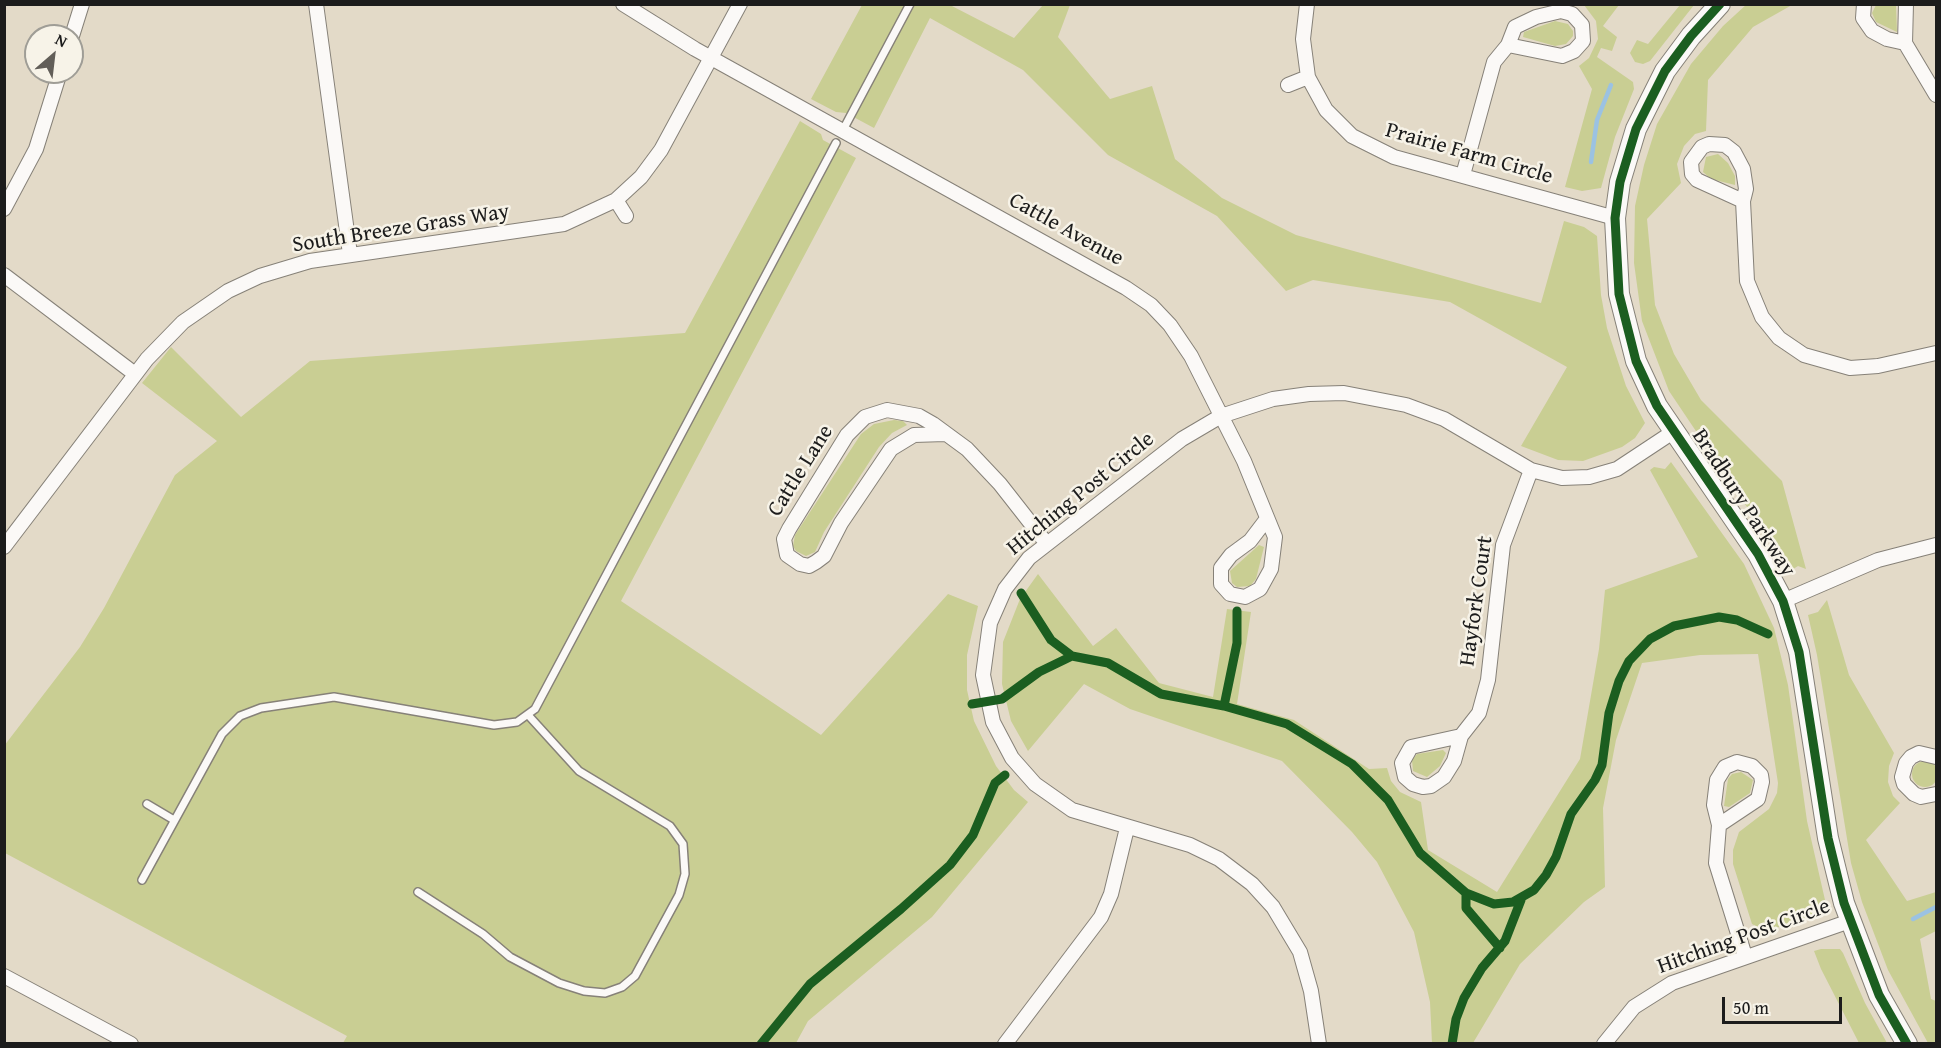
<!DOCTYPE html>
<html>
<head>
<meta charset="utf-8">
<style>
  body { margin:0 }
  #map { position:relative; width:1941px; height:1048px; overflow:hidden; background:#e3dac8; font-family:"Gentium Book Plus",serif }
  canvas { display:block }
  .frame { position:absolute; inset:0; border:6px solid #1c1c1c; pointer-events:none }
  .north { position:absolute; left:24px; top:24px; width:60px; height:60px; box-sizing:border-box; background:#f7f3e8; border:2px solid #9f9d96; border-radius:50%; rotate:28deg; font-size:16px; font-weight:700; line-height:24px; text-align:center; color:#1c1c1c }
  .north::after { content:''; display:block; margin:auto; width:21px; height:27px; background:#625e58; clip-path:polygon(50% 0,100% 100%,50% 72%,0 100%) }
  .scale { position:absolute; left:1722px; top:997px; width:120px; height:27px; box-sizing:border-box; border:3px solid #1c1c1c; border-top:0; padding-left:8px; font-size:18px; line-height:21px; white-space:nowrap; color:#1c1c1c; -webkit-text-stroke:4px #f7f3e8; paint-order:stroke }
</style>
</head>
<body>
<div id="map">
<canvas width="1941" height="1048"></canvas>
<div class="frame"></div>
<div class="north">N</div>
<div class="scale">50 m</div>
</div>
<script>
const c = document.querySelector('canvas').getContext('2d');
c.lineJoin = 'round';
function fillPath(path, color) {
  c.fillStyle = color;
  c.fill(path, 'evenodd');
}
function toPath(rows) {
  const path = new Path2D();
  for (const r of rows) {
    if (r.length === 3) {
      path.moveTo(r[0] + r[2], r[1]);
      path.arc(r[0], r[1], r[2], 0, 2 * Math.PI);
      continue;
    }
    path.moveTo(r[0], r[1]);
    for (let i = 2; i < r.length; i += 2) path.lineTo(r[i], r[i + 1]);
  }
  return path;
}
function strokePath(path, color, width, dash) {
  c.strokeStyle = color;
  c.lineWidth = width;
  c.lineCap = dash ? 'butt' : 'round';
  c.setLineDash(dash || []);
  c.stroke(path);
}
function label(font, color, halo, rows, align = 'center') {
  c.font = font + ' "Gentium Book Plus",serif';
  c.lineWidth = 5;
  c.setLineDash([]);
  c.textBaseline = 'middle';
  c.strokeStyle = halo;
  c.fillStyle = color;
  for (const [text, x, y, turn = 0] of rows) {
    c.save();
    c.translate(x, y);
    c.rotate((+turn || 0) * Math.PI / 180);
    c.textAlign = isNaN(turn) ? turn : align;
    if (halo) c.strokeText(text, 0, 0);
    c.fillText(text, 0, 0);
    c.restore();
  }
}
fillPath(toPath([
  [1747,4,1792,5,1753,27,1708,80,1706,131,1695,134,1684,146,1677,164,1681,183,1647,219,1655,305,1674,354,1701,400,1782,481,1806,569,1798,566,1790,571,1669,391,1642,321,1634,263,1635,206,1644,165,1657,124,1691,64,1723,26],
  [862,5,950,5,1014,38,1043,5,1070,5,1058,37,1110,99,1152,86,1175,159,1222,198,1296,235,1541,303,1564,221,1584,227,1597,236,1601,295,1607,328,1626,386,1645,423,1635,438,1622,447,1583,461,1558,460,1521,446,1567,367,1450,302,1313,280,1286,291,1217,216,1108,155,1023,70,930,18,874,128,846,113,836,112,811,99],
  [1584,5,1619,5,1603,26,1617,37,1612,51,1601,48,1597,57,1633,82,1634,89,1615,137,1601,188,1582,191,1565,187,1592,89,1579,66,1589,58,1598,39,1596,21],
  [1680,5,1694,5,1650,61,1643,64,1635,62,1630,53,1637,40,1648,44],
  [1876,5,1896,5,1897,32,1876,22,1872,13],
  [1555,21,1568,24,1573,31,1573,36,1566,44,1555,46,1523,37,1524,32],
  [800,121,821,134,823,140,856,158,621,601,821,735,948,594,978,606,967,655,967,690,974,721,996,766,1014,790,1028,802,932,917,808,1021,796,1043,343,1043,347,1036,5,853,4,746,80,647,104,608,175,475,217,441,142,383,171,347,241,417,310,361,685,333],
  [1718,154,1728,163,1735,176,1735,185,1711,179,1703,172,1706,157],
  [894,420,903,421,907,425,892,433,879,447,824,532,815,552,806,556,796,551,793,546,795,535,861,434,874,424],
  [1671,462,1744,564,1774,628,1788,685,1807,821,1825,900,1825,905,1817,906,1811,917,1766,931,1752,924,1733,864,1733,850,1739,832,1769,809,1777,793,1778,783,1758,654,1700,655,1642,663,1616,740,1603,808,1605,887,1584,902,1520,964,1473,1043,1432,1043,1430,1002,1414,932,1377,862,1352,832,1282,761,1130,709,1084,684,1028,751,1011,721,1002,684,1003,642,1020,599,1038,574,1093,646,1116,628,1159,683,1213,697,1227,609,1251,612,1237,704,1294,720,1369,769,1387,768,1391,781,1400,792,1421,802,1428,850,1497,892,1580,759,1599,649,1605,590,1698,557,1650,470,1654,467,1665,469],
  [1259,545,1264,547,1256,579,1250,586,1237,587,1232,583,1230,571],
  [1827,600,1849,675,1894,753,1889,766,1888,782,1893,796,1900,803,1866,840,1907,901,1936,892,1936,931,1920,939,1931,999,1936,1001,1936,1043,1928,1043,1888,970,1862,902,1851,863,1817,655,1808,615,1818,612],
  [1443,750,1446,753,1440,766,1427,777,1413,771,1412,760,1417,754],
  [1925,774,13],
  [1741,772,1753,780,1750,793,1729,807,1724,806,1728,779,1732,774],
  [1821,949,1840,949,1843,953,1865,1003,1887,1043,1859,1043,1821,969,1814,951]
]), '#c9ce93');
strokePath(toPath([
  [1591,162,1597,120,1611,85],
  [1913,919,1936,907]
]), '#9bc2e2', 4.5);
const lane = toPath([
  [843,130,910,4],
  [147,804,174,820],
  [142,880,222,734,240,716,261,708,334,697,494,725,517,722,535,709,836,143],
  [418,892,483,934,510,957,559,983,584,991,605,993,622,987,635,976,679,895,685,874,683,844,670,826,579,771,529,716]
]);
const street = toPath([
  [316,4,350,254],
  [623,4,695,49,1126,288,1151,305,1170,325,1191,356,1244,461,1275,537,1271,569,1260,589,1245,597,1230,594,1221,584,1221,568,1231,555,1250,541,1266,520],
  [1307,4,1303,39,1308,77,1326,110,1352,136,1394,157,1615,218],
  [1864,4,1863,18,1872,31,1887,39,1905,43],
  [1906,4,1905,43,1936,95],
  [72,36,82,4],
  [1288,85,1308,77],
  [1463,175,1494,62,1508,45,1515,27,1536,17,1561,11,1572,14,1582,25,1583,41,1574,51,1562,56,1508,45],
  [616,200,626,216],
  [1743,201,1697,180,1692,174,1691,162,1702,147,1709,144,1725,145,1734,152,1743,169,1746,189,1743,201,1747,281,1762,317,1779,338,1804,355,1850,368,1878,366,1936,353],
  [4,209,36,149,60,72],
  [4,275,135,374],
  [945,434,914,435,891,449,841,523,824,556,816,562,809,566,800,564,787,555,784,539,789,529,847,435,865,417,887,410,919,416,933,424,967,449,1000,484,1047,544],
  [4,547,147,359,183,322,228,291,260,276,310,261,564,224,616,200,641,177,661,150,740,4],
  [1783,601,1878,560,1936,545],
  [1461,736,1411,747,1402,763,1405,777,1413,784,1423,787,1431,786,1444,777,1454,761,1461,736,1479,713,1488,680,1503,545,1531,470],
  [1936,757,1919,753,1911,757,1906,763,1902,777,1904,784,1914,794,1921,797,1936,794],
  [1719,825,1758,799,1762,782,1761,775,1752,766,1737,762,1725,767,1717,780,1714,805,1719,825,1716,863,1745,956],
  [4,976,131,1044],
  [1005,1044,1101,917,1111,894,1127,828],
  [1319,1044,1311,991,1300,952,1273,907,1252,884,1219,859,1190,845,1072,810,1035,784,1012,758,993,722,983,675,990,623,1005,589,1029,558,1182,439,1221,416,1273,399,1309,394,1344,393,1406,405,1444,419,1531,470,1562,478,1589,477,1617,469,1673,432],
  [1604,1044,1634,1007,1672,983,1850,921]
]);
const secondary = toPath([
  [1720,4,1691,36,1665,71,1636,129,1620,182,1615,218,1619,294,1636,361,1657,406,1758,554,1783,601,1799,652,1828,838,1844,903,1879,995,1907,1044]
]);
strokePath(lane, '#868178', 10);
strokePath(street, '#868178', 16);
strokePath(secondary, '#868178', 22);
strokePath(lane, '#fbf9f7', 7);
strokePath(street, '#fbf9f7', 14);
strokePath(secondary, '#fbf9f7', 20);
strokePath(toPath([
  [1720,4,1691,36,1665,71,1636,129,1620,182,1615,218,1619,294,1636,361,1657,406,1758,554,1783,601,1799,652,1828,838,1844,903,1879,995,1907,1044],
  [1021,593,1051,640,1072,656,1108,663,1161,694,1224,706,1287,724,1352,764,1388,800,1420,853,1466,893,1466,908,1500,948],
  [972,704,1002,699,1039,672,1072,656],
  [1224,706,1237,643,1237,611],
  [1466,893,1494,904,1513,902,1534,890,1546,875,1556,857,1571,814,1595,780,1602,765,1609,713,1619,681,1629,661,1650,639,1674,626,1719,617,1737,620,1768,634],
  [761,1044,810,984,901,909,950,865,973,835,995,783,1005,775],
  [1452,1044,1456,1019,1464,998,1482,968,1505,941,1521,900]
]), '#1b5e20', 9);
label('22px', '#1c1c1c', '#f7f3e8', [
  ["Prairie Farm Circle",1469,154,16],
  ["South Breeze Grass Way",401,229,-9],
  ["Cattle Avenue",1066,230,29],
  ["Cattle Lane",801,471,-58],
  ["Hitching Post Circle",1081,494,-39],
  ["Bradbury Parkway",1743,503,57],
  ["Hayfork Court",1477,601,-82],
  ["Hitching Post Circle",1744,937,-20]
]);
</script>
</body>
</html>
